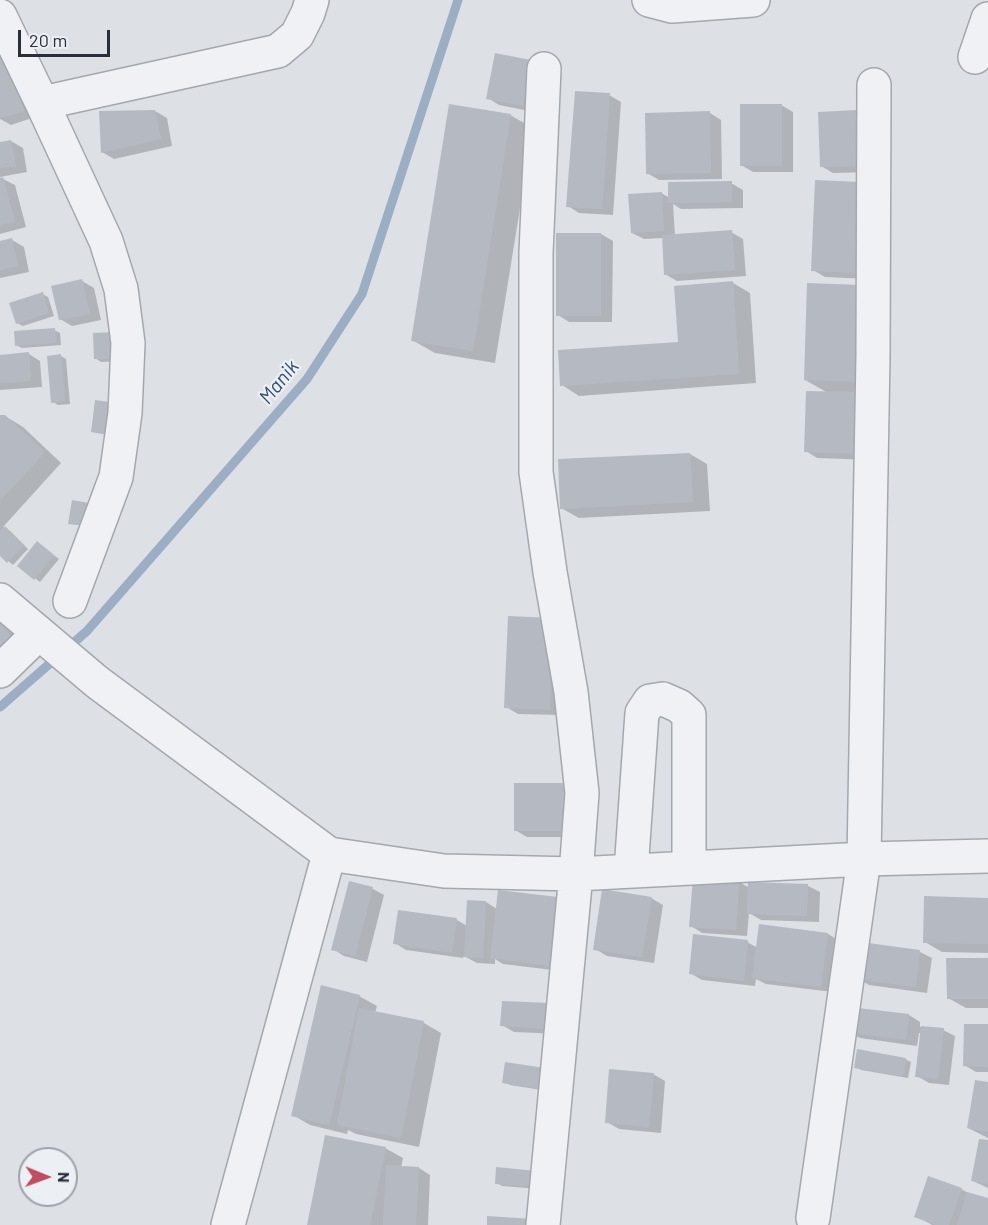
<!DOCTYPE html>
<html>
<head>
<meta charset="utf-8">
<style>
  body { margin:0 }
  #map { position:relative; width:988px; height:1225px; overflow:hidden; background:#dde1e6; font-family:Barlow,sans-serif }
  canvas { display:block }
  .north { position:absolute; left:18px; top:1147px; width:60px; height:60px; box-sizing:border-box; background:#eceff4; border:2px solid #9ea2aa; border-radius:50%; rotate:91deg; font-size:16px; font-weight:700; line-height:24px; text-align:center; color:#282f3b }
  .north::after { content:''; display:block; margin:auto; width:21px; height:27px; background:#c14c5e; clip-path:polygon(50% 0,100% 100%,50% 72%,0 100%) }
  .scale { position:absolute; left:18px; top:30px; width:92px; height:27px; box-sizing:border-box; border:3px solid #282f3b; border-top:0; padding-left:8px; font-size:18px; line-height:21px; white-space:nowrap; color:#282f3b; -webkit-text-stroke:4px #eceff4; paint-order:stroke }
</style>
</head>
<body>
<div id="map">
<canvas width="988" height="1225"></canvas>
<div class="north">N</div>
<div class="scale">20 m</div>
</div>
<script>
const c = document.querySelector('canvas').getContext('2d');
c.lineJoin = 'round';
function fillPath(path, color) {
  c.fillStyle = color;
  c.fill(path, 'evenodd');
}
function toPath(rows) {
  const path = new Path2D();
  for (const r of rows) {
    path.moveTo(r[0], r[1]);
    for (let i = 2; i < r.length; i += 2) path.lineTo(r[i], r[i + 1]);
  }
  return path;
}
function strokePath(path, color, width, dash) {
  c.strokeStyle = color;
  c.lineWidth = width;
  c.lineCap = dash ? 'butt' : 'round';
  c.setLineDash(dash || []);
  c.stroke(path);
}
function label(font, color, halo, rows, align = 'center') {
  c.font = font + ' Barlow,sans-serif';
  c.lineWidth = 4.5;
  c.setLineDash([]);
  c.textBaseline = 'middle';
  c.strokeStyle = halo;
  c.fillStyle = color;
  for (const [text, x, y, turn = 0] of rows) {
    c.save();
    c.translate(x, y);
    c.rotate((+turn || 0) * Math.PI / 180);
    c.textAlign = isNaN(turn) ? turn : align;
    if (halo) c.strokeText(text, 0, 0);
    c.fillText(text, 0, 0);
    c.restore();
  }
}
fillPath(toPath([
  [0,22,35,117,11,125,0,119],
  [530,62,534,112,499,105,488,98],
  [609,95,621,102,613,215,579,213,568,206],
  [781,105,793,112,793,172,753,172,741,165],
  [155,111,167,118,172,146,114,159,102,152],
  [857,112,869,119,870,172,833,173,821,166],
  [710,113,721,120,722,179,659,180,647,173],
  [510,115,533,128,495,363,435,353,412,340],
  [11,141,23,148,27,172,0,177,0,143],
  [0,179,3,179,15,185,26,227,0,234],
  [731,183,743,190,743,208,681,209,673,204,675,236,731,232,743,239,746,276,677,281,665,274,663,238,644,239,632,233,661,193,670,198],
  [860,184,869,279,825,277,813,270],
  [601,234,613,241,612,322,569,322,558,315],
  [12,240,24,247,29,272,0,278,0,242],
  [82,281,94,288,101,320,72,326,60,319],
  [733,283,750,293,756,383,579,396,562,385,680,343],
  [861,286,872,460,817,458,806,451,828,393,805,380],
  [42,294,48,297,54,316,23,326,17,323],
  [54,330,60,333,61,345,22,348,16,345],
  [116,334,123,361,101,362,95,358],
  [29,354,40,361,42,387,0,390,0,356],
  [61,356,66,359,70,404,58,405,53,402],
  [0,416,5,416,23,427,61,463,3,527,10,531,28,549,13,565,0,554],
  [690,454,707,464,710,511,579,518,561,508],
  [42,546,59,559,40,582,19,566],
  [0,615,32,652,0,681],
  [565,626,562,715,518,714,506,707],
  [580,791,580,837,527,837,515,830],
  [350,882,373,889,384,895,367,962,344,956,333,949],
  [739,882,750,888,808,886,820,892,819,922,761,920,749,913,747,936,702,933,691,926],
  [651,898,663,905,654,963,607,956,595,949],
  [558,899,561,971,503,964,495,959,495,964,477,963,464,956,463,958,406,950,395,943,457,920,467,926,486,902,497,909],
  [988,899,988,953,942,952,925,942],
  [828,934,840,941,833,992,766,984,756,979,755,986,702,980,690,973,747,942,758,948],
  [862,944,920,952,932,958,927,993,869,985,858,978],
  [988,960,988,1008,966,1008,948,998],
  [359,996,377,1006,375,1013,424,1023,441,1033,419,1147,356,1134,348,1130,347,1134,310,1125,293,1115],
  [503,1002,560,1034,514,1032,502,1025],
  [909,1015,920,1022,920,1027,943,1030,955,1036,949,1085,929,1083,917,1076,922,1033,919,1033,917,1046,860,1038,848,1031],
  [988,1026,988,1072,976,1072,964,1065],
  [905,1059,911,1062,908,1078,861,1070,856,1067],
  [507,1063,548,1091,510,1085,504,1082],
  [653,1074,665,1081,661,1133,619,1129,607,1122],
  [988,1084,988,1138,968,1128],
  [988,1142,988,1188,973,1181],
  [385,1148,403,1158,401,1168,419,1168,430,1175,428,1225,309,1225],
  [498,1168,540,1189,502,1186,497,1183],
  [961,1189,970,1194,988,1200,988,1225,932,1225,916,1216]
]), '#0003');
strokePath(toPath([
  [0,707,87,631,307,379,362,294,458,0]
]), '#9baec3', 9);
fillPath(toPath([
  [0,39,24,111,0,118],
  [495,53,531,60,523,106,486,99],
  [575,91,610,93,602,209,566,207],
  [449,104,511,114,473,351,411,341],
  [740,104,782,104,782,166,740,166],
  [155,110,161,139,101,153,99,111],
  [857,110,858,166,820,167,818,112],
  [710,111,711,173,646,174,645,113],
  [11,140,16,166,0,168,0,142],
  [3,177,15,221,0,225,0,178],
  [815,180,861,182,858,273,811,271],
  [732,181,732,202,668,203,668,182],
  [662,192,664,231,631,233,628,194],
  [732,230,735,270,664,275,662,235],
  [556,233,601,233,601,316,556,316],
  [12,238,18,266,0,270,0,241],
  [82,279,90,314,59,320,51,286],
  [733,281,739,374,560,386,558,350,678,342,674,286],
  [807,283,861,285,857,382,804,380],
  [43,292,49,313,16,324,9,303],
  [55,328,56,343,15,346,14,331],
  [117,332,118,359,94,359,93,333],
  [29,352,31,381,0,383,0,355],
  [61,354,65,401,51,403,47,356],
  [806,391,862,392,861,454,804,452],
  [95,400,117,403,113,436,91,432],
  [0,415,5,415,45,452,0,501],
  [690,453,693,502,560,509,558,459],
  [72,500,89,503,85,526,68,524],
  [5,526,24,545,7,563,0,556,0,531],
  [37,541,54,555,34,580,17,566],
  [508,616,553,618,550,710,504,708],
  [0,624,16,642,0,656],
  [514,783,569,783,568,831,514,831],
  [693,877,739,881,736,930,689,927],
  [349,881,373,887,355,956,331,950],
  [748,882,808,884,807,916,747,914],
  [602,889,652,897,642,957,593,950],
  [498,890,558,897,550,966,490,958],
  [924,896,988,898,988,944,923,943],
  [467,900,486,901,483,958,464,957],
  [398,910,457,918,452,953,393,944],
  [759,924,828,933,821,987,752,978],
  [693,934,748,940,744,981,689,974],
  [861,942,920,950,916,987,856,979],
  [946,958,988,958,988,999,947,999],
  [321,985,360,995,329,1125,291,1116],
  [502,1001,550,1003,549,1029,500,1026],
  [850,1007,909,1014,906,1040,846,1032],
  [359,1008,424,1021,401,1138,337,1125],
  [964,1024,988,1024,988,1067,963,1066],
  [921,1026,944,1028,938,1079,915,1077],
  [857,1049,906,1058,903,1076,854,1068],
  [505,1062,545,1068,543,1089,502,1083],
  [609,1069,654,1073,649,1127,605,1123],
  [975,1080,988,1082,988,1132,967,1128],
  [325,1135,386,1147,370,1225,307,1225],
  [979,1139,988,1140,988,1184,971,1181],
  [386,1165,419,1167,416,1225,383,1225],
  [496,1167,537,1171,535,1187,495,1184],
  [928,1176,962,1188,949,1225,936,1225,914,1217],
  [967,1192,988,1198,988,1225,957,1225],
  [487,1216,533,1219,532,1225,487,1225]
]), '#b5bac2');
const minor = toPath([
  [649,0,672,6,753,0],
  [0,16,42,103,106,241,121,289,128,343,125,413,116,477,70,601],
  [975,57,988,19],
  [42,103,278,51,297,35,308,13,312,0],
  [0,600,97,682,329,854,444,871,576,874,864,859,988,856],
  [0,671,39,633],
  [631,871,642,713,650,701,663,699,679,706,689,715,689,868],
  [813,1218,864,859,873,356,874,85],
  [228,1225,329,854],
  [543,1225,576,874,582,793,571,692,550,572,536,472,536,253,544,69]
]);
strokePath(minor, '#a3a8af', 36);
strokePath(minor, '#f0f1f4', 33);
label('italic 20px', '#364e6b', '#eceff4', [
  ["Manik",279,382,-51]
]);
</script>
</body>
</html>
